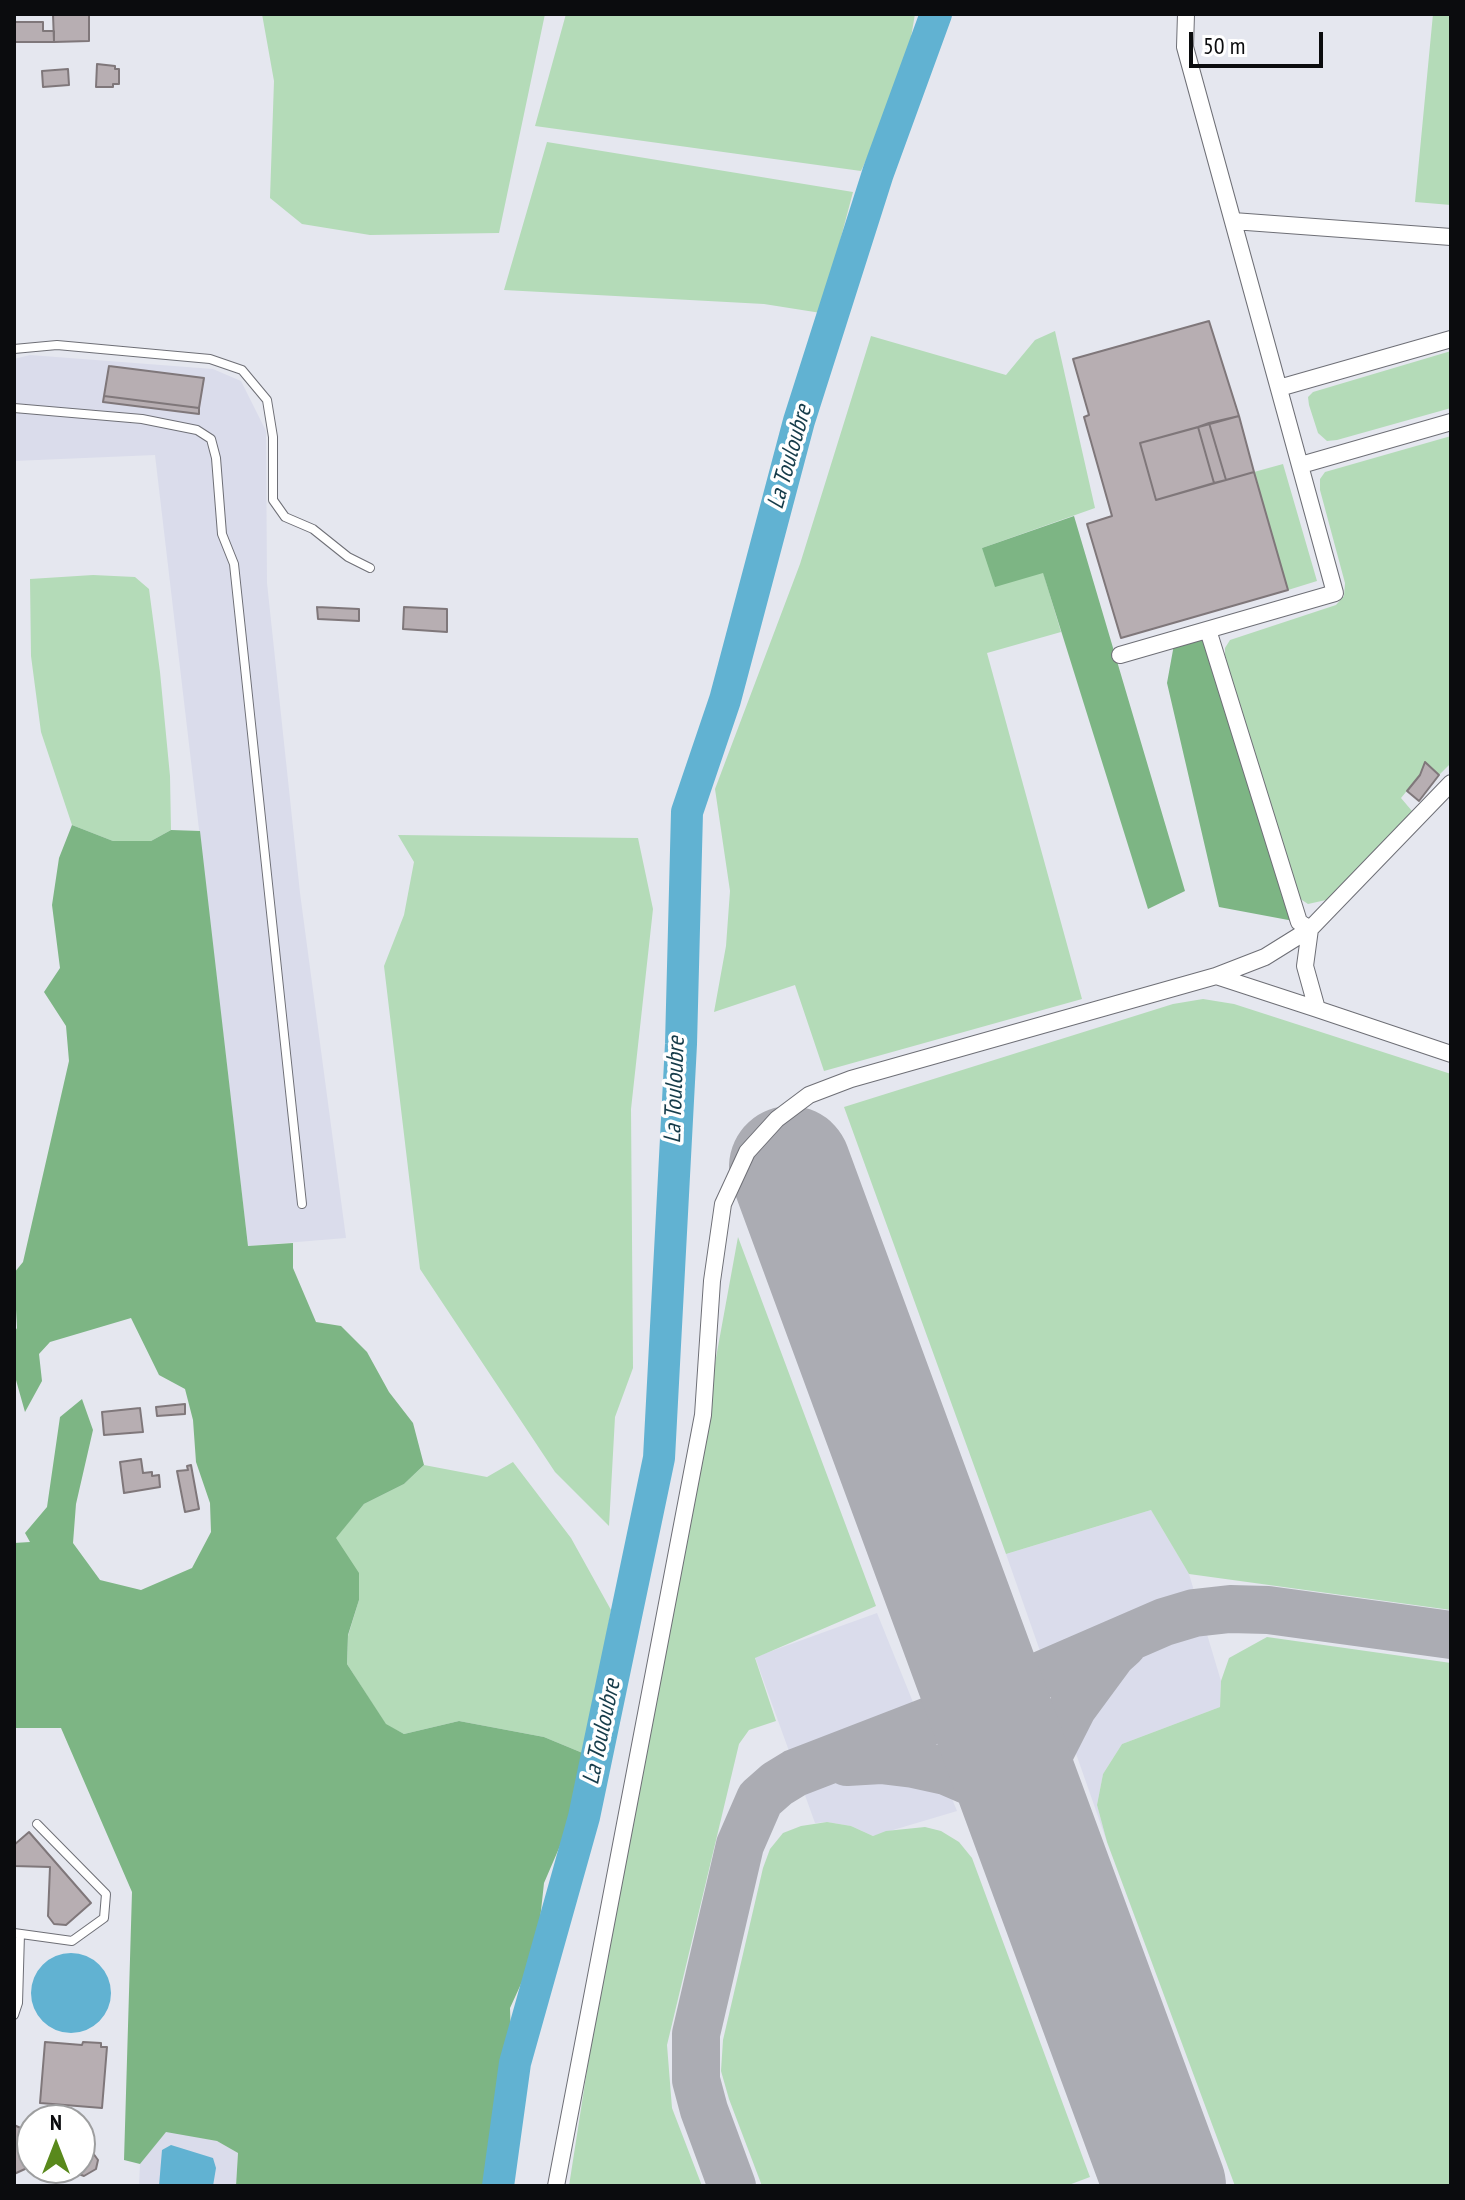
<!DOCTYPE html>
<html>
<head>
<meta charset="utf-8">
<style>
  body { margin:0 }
  #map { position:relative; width:1465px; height:2200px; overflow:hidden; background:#e5e7ef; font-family:"PT Sans Narrow",sans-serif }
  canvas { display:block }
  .frame { position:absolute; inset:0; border:16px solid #0b0c0e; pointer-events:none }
  .north { position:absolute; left:16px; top:2104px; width:80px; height:80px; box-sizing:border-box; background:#fff; border:2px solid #9d9e9f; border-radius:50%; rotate:0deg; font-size:22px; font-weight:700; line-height:32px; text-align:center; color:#0b0c0e }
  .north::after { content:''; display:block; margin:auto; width:28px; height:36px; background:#59891c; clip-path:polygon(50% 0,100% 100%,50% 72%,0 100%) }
  .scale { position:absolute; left:1189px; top:32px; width:134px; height:36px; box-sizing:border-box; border:4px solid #0b0c0e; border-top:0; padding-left:10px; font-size:24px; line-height:28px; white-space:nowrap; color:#0b0c0e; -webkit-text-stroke:6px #fff; paint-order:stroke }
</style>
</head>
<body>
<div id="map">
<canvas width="1465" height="2200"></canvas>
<div class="frame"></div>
<div class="north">N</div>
<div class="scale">50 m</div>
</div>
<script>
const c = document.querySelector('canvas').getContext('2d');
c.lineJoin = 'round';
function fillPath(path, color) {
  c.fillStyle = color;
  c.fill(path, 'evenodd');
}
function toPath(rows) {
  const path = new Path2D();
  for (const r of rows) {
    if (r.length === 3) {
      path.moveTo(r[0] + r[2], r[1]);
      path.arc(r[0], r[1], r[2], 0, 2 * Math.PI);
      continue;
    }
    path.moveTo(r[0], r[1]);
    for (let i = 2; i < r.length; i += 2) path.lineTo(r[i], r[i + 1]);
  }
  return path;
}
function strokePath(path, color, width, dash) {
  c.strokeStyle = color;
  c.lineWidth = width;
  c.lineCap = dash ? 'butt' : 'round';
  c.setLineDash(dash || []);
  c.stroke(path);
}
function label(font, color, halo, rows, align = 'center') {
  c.font = font + ' "PT Sans Narrow",sans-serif';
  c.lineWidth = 7;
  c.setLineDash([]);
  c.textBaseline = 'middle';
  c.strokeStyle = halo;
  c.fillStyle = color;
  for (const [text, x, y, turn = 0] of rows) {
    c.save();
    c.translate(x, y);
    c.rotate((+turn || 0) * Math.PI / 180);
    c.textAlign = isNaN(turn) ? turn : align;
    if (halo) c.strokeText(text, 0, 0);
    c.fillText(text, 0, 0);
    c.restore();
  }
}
fillPath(toPath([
  [30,355,213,369,241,381,266,431,267,583,300,893,346,1238,248,1246,155,455,14,461,14,359],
  [1151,1510,1189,1574,1221,1681,1220,1707,1122,1744,1103,1774,1097,1805,1107,1842,1006,1554],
  [877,1613,957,1811,873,1836,851,1826,827,1822,815,1823,755,1657],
  [166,2131,217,2141,238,2153,236,2186,139,2186,140,2164]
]), '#dadceb');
fillPath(toPath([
  [262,14,545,14,499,233,370,235,302,224,270,198,274,81],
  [566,14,915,14,904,78,861,171,535,126],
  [1433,14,1451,14,1451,205,1415,202],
  [547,142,853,192,821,313,764,304,504,290],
  [1055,331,1095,508,982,548,1043,572,1061,632,987,653,1082,999,824,1071,795,985,714,1012,726,946,730,891,715,789,800,564,871,336,1006,375,1035,340],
  [1451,351,1451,408,1337,440,1327,441,1318,433,1309,405,1308,397,1313,392],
  [1451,436,1451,763,1439,775,1425,763,1420,775,1401,798,1412,811,1335,898,1308,904,1299,898,1225,659,1225,648,1230,640,1336,605,1344,596,1345,583,1320,490,1320,479,1325,472],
  [1283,464,1317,581,1288,590,1254,472],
  [93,575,135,577,149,589,160,672,170,776,171,830,151,841,113,841,72,825,41,732,31,656,30,579],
  [398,835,638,838,653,909,631,1109,633,1368,615,1417,609,1526,555,1472,420,1269,384,966,404,915,414,862],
  [1203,999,1234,1004,1451,1074,1451,1610,1189,1574,1151,1510,1006,1554,844,1107,1173,1004],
  [738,1237,876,1606,755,1658,776,1721,749,1730,739,1744,667,2045,672,2108,702,2186,569,2186,592,2038],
  [513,1462,571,1538,611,1610,585,1754,544,1737,459,1721,404,1734,386,1725,347,1664,348,1636,359,1600,335,1538,364,1504,404,1484,424,1465,487,1477],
  [1267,1637,1451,1663,1451,2186,1235,2186,1107,1842,1097,1805,1103,1774,1122,1744,1220,1707,1221,1681,1229,1658],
  [827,1822,851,1826,873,1836,886,1831,925,1827,941,1831,959,1842,972,1858,1090,2177,1066,2186,762,2186,729,2099,721,2071,723,2040,763,1868,770,1849,783,1833,801,1826]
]), '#b4dbb8');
fillPath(toPath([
  [1074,516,1185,891,1148,909,1043,573,995,587,982,548],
  [1208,630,1299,922,1219,907,1167,683,1175,639],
  [72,825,113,841,151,841,171,830,200,831,248,1246,293,1243,293,1268,316,1322,341,1326,367,1352,389,1392,413,1423,424,1465,404,1484,364,1504,336,1538,359,1573,359,1600,348,1635,347,1664,386,1724,404,1734,459,1721,544,1737,585,1754,572,1818,544,1883,539,1929,531,1962,510,2008,511,2042,500,2089,494,2148,486,2186,236,2186,238,2153,217,2141,166,2132,140,2164,124,2160,132,1892,61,1728,14,1728,14,1543,30,1542,25,1533,47,1507,60,1417,82,1399,93,1430,76,1504,73,1543,100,1580,141,1590,192,1568,211,1532,210,1503,196,1462,193,1420,185,1389,159,1375,131,1318,50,1342,39,1354,42,1381,25,1412,14,1373,14,1333,17,1328,14,1273,23,1262,69,1061,66,1026,44,992,60,968,52,905,59,858]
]), '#7db584');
fillPath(toPath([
  [71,1993,40],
  [171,2145,213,2158,216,2168,213,2186,159,2186,162,2150]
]), '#61b2d2');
strokePath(toPath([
  [498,2186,515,2063,584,1817,659,1458,681,1044,687,812,725,700,799,421,878,173,936,14]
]), '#61b2d2', 32);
strokePath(toPath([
  [847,1762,881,1760,914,1764,946,1771,974,1783,1004,1802,1036,1841],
  [1036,1841,1033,1800,1041,1770,1073,1707,1112,1654,1123,1644],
  [732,2186,704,2110,696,2080,696,2034,740,1845,760,1799,777,1784,795,1773,984,1700,1164,1622,1194,1613,1230,1609,1268,1610,1451,1635]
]), '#abacb3', 48);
strokePath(toPath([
  [790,1167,1165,2186]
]), '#abacb3', 122);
const building = toPath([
  [53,14,89,14,89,41,54,42,53,14],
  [14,22,43,22,43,31,54,31,54,42,14,42,14,22],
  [97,64,115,66,115,69,119,69,119,84,113,84,113,87,96,87,97,64],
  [68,69,69,85,43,87,42,71,68,69],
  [1209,321,1239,416,1140,443,1156,500,1254,472,1288,590,1121,638,1087,524,1112,516,1084,417,1089,415,1073,359,1209,321],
  [109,366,204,378,199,408,104,396,109,366],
  [104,396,199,408,199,414,103,402,104,396],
  [1239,416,1254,472,1226,480,1209,423,1239,416],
  [1209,423,1226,480,1214,483,1198,427,1209,423],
  [1198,427,1214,483,1156,500,1140,443,1198,427],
  [317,607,359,609,359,621,318,619,317,607],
  [404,607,447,609,447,632,403,629,404,607],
  [1425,762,1439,775,1419,801,1407,791,1420,775,1425,762],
  [185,1404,185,1414,157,1416,156,1407,185,1404],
  [140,1408,143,1432,104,1435,102,1412,140,1408],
  [141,1459,143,1473,152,1472,152,1476,159,1475,160,1487,124,1493,120,1462,141,1459],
  [191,1465,199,1509,185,1512,177,1471,188,1470,187,1466,191,1465],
  [29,1832,91,1903,66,1925,54,1924,48,1916,50,1867,14,1866,14,1845,29,1832],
  [45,2042,82,2045,83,2042,101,2043,101,2047,107,2047,102,2108,40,2103,45,2042],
  [14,2125,25,2130,32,2140,30,2162,25,2169,14,2174,14,2125],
  [80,2148,90,2149,98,2160,96,2169,84,2176,76,2173,71,2168,80,2168,80,2148]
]);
fillPath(building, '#b7aeb2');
strokePath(building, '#7f777a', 2);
const lane = toPath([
  [14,349,57,345,210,359,242,370,267,400,273,437,273,500,285,517,313,529,348,557,370,568],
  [14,408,142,419,197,430,211,439,216,458,222,534,234,564,302,1204],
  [14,1933,72,1941,104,1918,106,1894,37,1824],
  [14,2015,18,2003,20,1934]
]);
const street = toPath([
  [1233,221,1451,237],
  [1279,388,1451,339],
  [1301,465,1451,422],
  [1208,630,1299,922,1310,929,1305,966,1317,1009,1451,1054],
  [1120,655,1335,593,1185,47,1186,14],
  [1216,976,1317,1009],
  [556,2186,703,1415,712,1281,723,1204,747,1152,777,1119,809,1095,851,1079,1216,976,1265,957,1310,929,1451,783]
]);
strokePath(lane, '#6e6f76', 10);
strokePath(street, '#6e6f76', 18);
strokePath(lane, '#fff', 8);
strokePath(street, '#fff', 16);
label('italic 24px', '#163c4a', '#fff', [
  ["La Touloubre",790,457,-74],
  ["La Touloubre",675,1090,-88],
  ["La Touloubre",602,1732,-78]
]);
</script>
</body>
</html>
